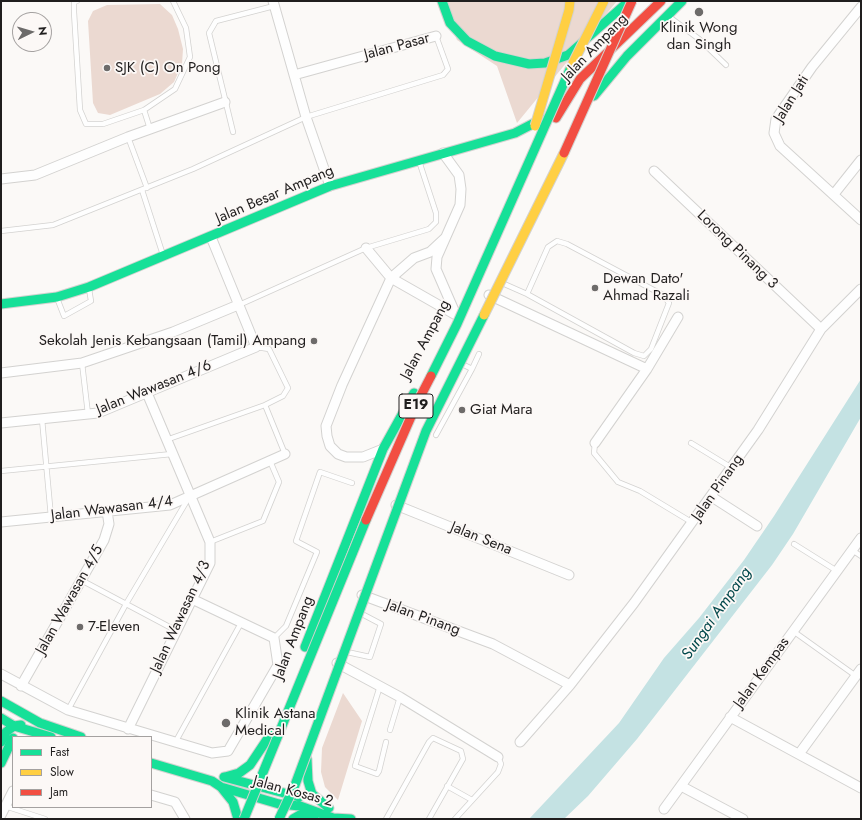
<!DOCTYPE html>
<html>
<head>
<meta charset="utf-8">
<style>
  body { margin:0 }
  #map { position:relative; width:862px; height:820px; overflow:hidden; background:#fbf9f7; font-family:Jost,sans-serif }
  canvas { display:block }
  .frame { position:absolute; inset:0; border:2px solid #201e1e; pointer-events:none }
  .legend { position:absolute; left:12px; top:736px; width:140px; height:72px; box-sizing:border-box; background:#fcf8f6; border:1px solid #a4a1a0; margin:0; padding:5px 7px; list-style:none; font-size:12px; color:#201e1e }
  .legend li { display:flex; align-items:center; gap:8px; height:20px }
  .legend b { width:20px; border:1px solid #a4a1a0 }
  .north { position:absolute; left:12px; top:12px; width:40px; height:40px; box-sizing:border-box; background:#fcf8f6; border:1px solid #a4a1a0; border-radius:50%; rotate:85deg; font-size:11px; font-weight:700; line-height:16px; text-align:center; color:#201e1e }
  .north::after { content:''; display:block; margin:auto; width:14px; height:18px; background:#6d6b6a; clip-path:polygon(50% 0,100% 100%,50% 72%,0 100%) }
</style>
</head>
<body>
<div id="map">
<canvas width="862" height="820"></canvas>
<div class="frame"></div>
<ul class="legend">
<li><b style="height:5px;background:#16e098"></b>Fast</li>
<li><b style="height:5px;background:#ffcf43"></b>Slow</li>
<li><b style="height:5px;background:#f24e42"></b>Jam</li>
</ul>
<div class="north">N</div>
</div>
<script>
const c = document.querySelector('canvas').getContext('2d');
c.lineJoin = 'round';
function fillPath(path, color) {
  c.fillStyle = color;
  c.fill(path, 'evenodd');
}
function toPath(rows) {
  const path = new Path2D();
  for (const r of rows) {
    path.moveTo(r[0], r[1]);
    for (let i = 2; i < r.length; i += 2) path.lineTo(r[i], r[i + 1]);
  }
  return path;
}
function strokePath(path, color, width, dash) {
  c.strokeStyle = color;
  c.lineWidth = width;
  c.lineCap = dash ? 'butt' : 'round';
  c.setLineDash(dash || []);
  c.stroke(path);
}
function label(font, color, halo, rows, align = 'center') {
  c.font = font + ' Jost,sans-serif';
  c.lineWidth = 3.5;
  c.setLineDash([]);
  c.textBaseline = 'middle';
  c.strokeStyle = halo;
  c.fillStyle = color;
  for (const [text, x, y, turn = 0] of rows) {
    c.save();
    c.translate(x, y);
    c.rotate((+turn || 0) * Math.PI / 180);
    c.textAlign = isNaN(turn) ? turn : align;
    if (halo) c.strokeText(text, 0, 0);
    c.fillText(text, 0, 0);
    c.restore();
  }
}
fillPath(toPath([
  [440,1,617,1,517,123,497,66,457,40],
  [160,4,172,15,178,29,183,49,182,64,174,82,160,94,110,115,98,113,93,103,88,21,93,11,107,5],
  [343,693,362,721,338,800,325,787,321,772,322,748]
]), '#ebd9d1');
fillPath(toPath([
  [861,379,861,417,793,534,772,565,637,739,588,796,564,819,529,819,619,723,664,658,699,618,744,560,774,516]
]), '#c4e2e3');
const lane = toPath([
  [77,1,74,2,74,12,80,110,86,124,103,124,144,110,175,89,190,57,186,28,173,1],
  [668,16,699,39,726,65],
  [144,110,150,129],
  [233,132,209,33,216,21,274,6],
  [128,137,147,188],
  [142,190,163,255],
  [1,231,53,225,193,169,306,117,443,75,448,69,436,36],
  [502,283,527,294,634,353,644,356,651,349,669,303,663,295,567,244,557,241,548,247,527,294],
  [57,298,64,316,91,301,89,289],
  [239,305,366,248,429,229,436,222,436,213,419,161],
  [256,347,269,349,288,388,283,396,265,405,285,454],
  [82,363,88,414],
  [472,369,479,354],
  [42,419,51,517],
  [436,435,472,369,462,364],
  [166,440,265,405],
  [595,443,594,453,618,482,640,491,693,523],
  [691,443,732,468],
  [1,471,172,454],
  [210,542,263,521,279,482,270,461],
  [794,544,837,571],
  [852,550,861,556],
  [81,580,177,631],
  [793,631,856,676],
  [274,638,286,626,317,552,296,541,320,472,352,483],
  [347,652,370,657,381,624,362,614],
  [380,686,355,766,377,774,379,771,386,742],
  [68,710,126,604,188,499],
  [390,730,400,697],
  [176,741,241,623],
  [447,786,472,800],
  [5,806,45,819],
  [386,819,429,742,433,738,461,751,463,759,429,819],
  [455,819,498,772,501,764,498,757]
]);
const street = toPath([
  [273,1,306,117,330,186],
  [861,7,812,67,776,119,774,133,780,146,861,220],
  [294,75,436,36],
  [443,153,459,175,461,189,460,205,437,257,436,269,456,315],
  [654,171,821,329],
  [1,179,35,175,128,137,225,102],
  [834,194,861,160],
  [366,248,391,278,456,315],
  [489,295,647,369],
  [1,373,82,363,173,332,238,305],
  [1,423,98,413,256,347,211,237],
  [595,443,647,369,678,317],
  [383,449,363,457,346,457,338,454,330,446,327,436,326,426,342,385,391,278,414,258,430,252,445,238],
  [712,497,757,526],
  [396,505,569,575],
  [1,522,170,505,285,454],
  [362,595,493,644,570,685],
  [337,663,400,697,498,757],
  [1,674,68,710,212,753,228,751,278,665,274,638,192,599],
  [21,686,104,540,109,524,107,511],
  [730,717,861,788],
  [128,729,210,563,210,542,147,393],
  [520,742,570,685,634,603,758,430,821,329,861,289],
  [799,754,861,669],
  [681,786,743,819],
  [151,795,175,802,185,819],
  [664,809,861,538],
  [1,815,13,791]
]);
const fast = toPath([
  [442,1,450,23,467,41,495,56,529,64,545,63,568,55,629,1],
  [594,96,627,56,682,1],
  [1,304,57,297,89,287,330,186,515,133,542,119],
  [305,647,383,449,414,393],
  [1,701,40,723,81,737],
  [1,718,14,726,51,737],
  [1,742,6,732,14,726,21,725],
  [307,759,308,781,312,794,329,808],
  [1,763,13,738],
  [151,763,212,781,221,787,279,804,300,806,333,818,351,819],
  [224,777,299,797],
  [225,777,239,773,250,765,272,732],
  [221,787,233,802,238,819],
  [293,819,300,815,316,814]
]);
const jam = toPath([
  [556,118,580,79,661,1]
]);
strokePath(lane, '#d3d2d0', 6);
strokePath(street, '#d3d2d0', 11);
strokePath(fast, '#d3d2d0', 11);
strokePath(jam, '#d3d2d0', 11);
strokePath(lane, '#fefefe', 4.5);
strokePath(street, '#fefefe', 9);
strokePath(fast, '#16e098', 9);
strokePath(jam, '#f24e42', 9);
const fastBridge = toPath([
  [431,376,457,324,571,67],
  [244,819,366,520],
  [279,819,295,785,426,431,484,315]
]);
const slowBridge = toPath([
  [571,67,604,1],
  [535,126,569,10,570,1],
  [484,315,564,153]
]);
const jamBridge = toPath([
  [564,153,632,1],
  [366,520,417,403,431,376]
]);
strokePath(fastBridge, '#d3d2d0', 11, []);
strokePath(slowBridge, '#d3d2d0', 11, []);
strokePath(jamBridge, '#d3d2d0', 11, []);
strokePath(fastBridge, '#16e098', 9);
strokePath(slowBridge, '#ffcf43', 9);
strokePath(jamBridge, '#f24e42', 9);
for (const [x, y, r, color] of [
  [699,12,5,"#6d6b6a"],
  [107,68,4,"#6d6b6a"],
  [595,288,4,"#6d6b6a"],
  [314,341,4,"#6d6b6a"],
  [462,410,4,"#6d6b6a"],
  [80,627,4,"#6d6b6a"],
  [226,723,5,"#6d6b6a"]
]) {
  const dot = new Path2D();
  dot.arc(x, y, r, 0, 2 * Math.PI);
  c.fillStyle = color;
  c.fill(dot);
  strokePath(dot, '#fcf8f6', 1.5);
}
for (const [x, y, w] of [
  [416,406,34]
]) {
  const box = new Path2D();
  box.roundRect(x - w / 2, y - 12, w, 24, 3);
  c.fillStyle = '#fcf8f6';
  c.fill(box);
  strokePath(box, '#201e1e', 1);
}
label('bold 14px', '#201e1e', null, [
  ["E19",416,406]
]);
label('15px', '#201e1e', '#fcf8f6', [
  ["Klinik Wong",699,28,"center"],
  ["dan Singh",699,45,"center"],
  ["SJK (C) On Pong",115,68],
  ["Dewan Dato'",603,279],
  ["Ahmad Razali",603,296],
  ["Sekolah Jenis Kebangsaan (Tamil) Ampang",306,341,"right"],
  ["Giat Mara",470,410],
  ["7-Eleven",88,627],
  ["Klinik Astana",235,714],
  ["Medical",235,731]
], 'left');
label('15px', '#201e1e', '#fcf8f6', [
  ["Jalan Pasar",397,47,-15],
  ["Jalan Ampang",595,48,-46],
  ["Jalan Jati",792,99,-58],
  ["Jalan Besar Ampang",275,195,-23],
  ["Lorong Pinang 3",737,250,44],
  ["Jalan Ampang",426,340,-62],
  ["Jalan Wawasan 4/6",154,388,-22],
  ["Jalan Pinang",718,488,-55],
  ["Jalan Wawasan 4/4",112,509,-7],
  ["Jalan Sena",481,539,22],
  ["Jalan Wawasan 4/5",70,600,-61],
  ["Jalan Wawasan 4/3",181,617,-65],
  ["Jalan Pinang",423,618,20],
  ["Jalan Ampang",294,638,-69],
  ["Jalan Kempas",762,673,-54],
  ["Jalan Kosas 2",293,792,15]
]);
label('italic 16px', '#054a4d', '#fcf8f6', [
  ["Sungai Ampang",717,614,-55]
]);
</script>
</body>
</html>
